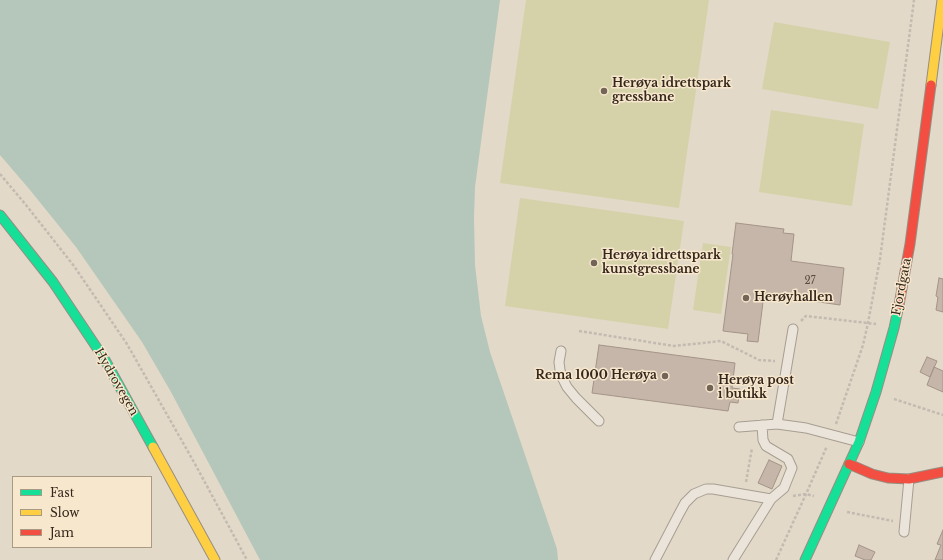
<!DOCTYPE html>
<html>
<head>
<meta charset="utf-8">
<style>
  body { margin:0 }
  #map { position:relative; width:943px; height:560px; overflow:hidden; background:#e3d9c8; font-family:"Libre Baskerville",serif }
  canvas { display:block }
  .legend { position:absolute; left:12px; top:476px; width:140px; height:72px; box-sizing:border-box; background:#f6e7cd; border:1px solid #a99a86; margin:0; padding:5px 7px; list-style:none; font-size:12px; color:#35261b }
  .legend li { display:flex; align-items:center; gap:8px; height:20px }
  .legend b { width:20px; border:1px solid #a99a86 }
</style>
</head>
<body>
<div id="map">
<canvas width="943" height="560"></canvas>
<ul class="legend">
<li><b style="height:5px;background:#16e098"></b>Fast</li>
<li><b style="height:5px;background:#ffcf43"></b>Slow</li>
<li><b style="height:5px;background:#f24e42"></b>Jam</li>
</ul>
</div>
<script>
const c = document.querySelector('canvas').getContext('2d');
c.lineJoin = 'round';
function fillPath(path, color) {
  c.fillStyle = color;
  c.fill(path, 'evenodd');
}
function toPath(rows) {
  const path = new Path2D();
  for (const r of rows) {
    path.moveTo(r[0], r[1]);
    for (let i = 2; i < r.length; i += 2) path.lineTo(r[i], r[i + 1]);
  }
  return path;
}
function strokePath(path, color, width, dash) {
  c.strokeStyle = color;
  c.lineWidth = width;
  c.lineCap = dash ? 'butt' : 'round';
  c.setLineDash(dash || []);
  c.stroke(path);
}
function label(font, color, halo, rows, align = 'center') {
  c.font = font + ' "Libre Baskerville",serif';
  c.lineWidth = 3;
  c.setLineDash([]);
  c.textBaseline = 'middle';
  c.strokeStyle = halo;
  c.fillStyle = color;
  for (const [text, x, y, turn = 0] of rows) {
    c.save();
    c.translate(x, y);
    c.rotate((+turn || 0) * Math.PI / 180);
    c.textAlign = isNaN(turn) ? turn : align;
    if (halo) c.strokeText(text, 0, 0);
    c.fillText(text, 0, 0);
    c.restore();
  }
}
fillPath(toPath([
  [526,0,709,0,679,208,500,183],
  [774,22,890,42,878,109,762,89],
  [771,110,864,124,852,206,759,192],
  [520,198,684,221,668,329,505,306],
  [703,243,731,247,721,314,693,310]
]), '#d5d2aa');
fillPath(toPath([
  [0,0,500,0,475,187,474,218,475,265,481,316,490,352,557,549,558,560,260,560,171,392,142,342,76,247,30,190,0,155]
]), '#b5c7ba');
const building = toPath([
  [736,223,784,229,783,233,794,234,791,261,844,268,840,305,764,294,758,342,747,341,748,334,723,331,733,254,732,254,736,223],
  [939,278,943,279,943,312,936,310,938,297,936,296,939,278],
  [599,345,735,363,732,388,740,389,738,403,730,402,728,411,592,393,599,345],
  [927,357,937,361,930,377,920,372,927,357],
  [934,367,943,371,943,392,927,385,934,367],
  [769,460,782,466,772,489,758,483,769,460],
  [943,530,943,560,935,560,941,545,937,544,943,530],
  [859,545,875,552,871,560,865,560,855,556,859,545]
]);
fillPath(building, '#c6b6a9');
strokePath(building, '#a39488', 1);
const lane = toPath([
  [561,351,559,362,560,370,562,377,567,387,576,398,599,421],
  [777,424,793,329],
  [739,427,777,424,806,428,859,442],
  [904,532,909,479],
  [655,560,679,514,685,503,694,494,706,489,713,489,771,499],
  [733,560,771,499,784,488,792,468,788,459,766,446,763,440,762,425]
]);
const fast = toPath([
  [0,215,53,282,105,360,153,447],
  [805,560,859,442,876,392,894,328,899,305]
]);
const slow = toPath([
  [931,85,942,0],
  [153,447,215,560]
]);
const jam = toPath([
  [899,305,910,244,931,85],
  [849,464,872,474,888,478,909,479,943,472]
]);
strokePath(lane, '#a79e92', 11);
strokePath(fast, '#978e82', 11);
strokePath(slow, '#978e82', 11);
strokePath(jam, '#978e82', 11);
strokePath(toPath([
  [0,174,26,205,74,266,127,344,195,464,247,560],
  [801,321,806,316,876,324],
  [579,331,674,346,721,341,759,360,775,361],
  [894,399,943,415],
  [836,424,863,345,868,323,880,259,914,0],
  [746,482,752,448],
  [793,496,806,494,814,496],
  [847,512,893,521],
  [776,560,806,494,827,446]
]), '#c3bbb1', 2.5, [3, 2]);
strokePath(lane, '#ebe4da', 9);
strokePath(fast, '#16e098', 9);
strokePath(slow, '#ffcf43', 9);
strokePath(jam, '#f24e42', 9);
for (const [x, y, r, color] of [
  [604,91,4,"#726558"],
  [594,263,4,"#726558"],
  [746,298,4,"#726558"],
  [665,376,4,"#726558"],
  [710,388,4,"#726558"]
]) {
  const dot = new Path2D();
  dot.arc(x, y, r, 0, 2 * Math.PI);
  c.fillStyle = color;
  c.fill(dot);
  strokePath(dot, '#f6e7cd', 1.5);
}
label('10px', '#594a3e', null, [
  ["27",810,281]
]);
label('bold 12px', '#35261b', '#f6e7cd', [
  ["Herøya idrettspark",612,84],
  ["gressbane",612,98],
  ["Herøya idrettspark",602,256],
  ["kunstgressbane",602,270],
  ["Herøyhallen",754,298],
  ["Rema 1000 Herøya",657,376,"right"],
  ["Herøya post",718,381],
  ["i butikk",718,395]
], 'left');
label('12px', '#35261b', '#f6e7cd', [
  ["Fjordgata",902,287,-79],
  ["Hydrovegen",116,382,60]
]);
</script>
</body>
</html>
